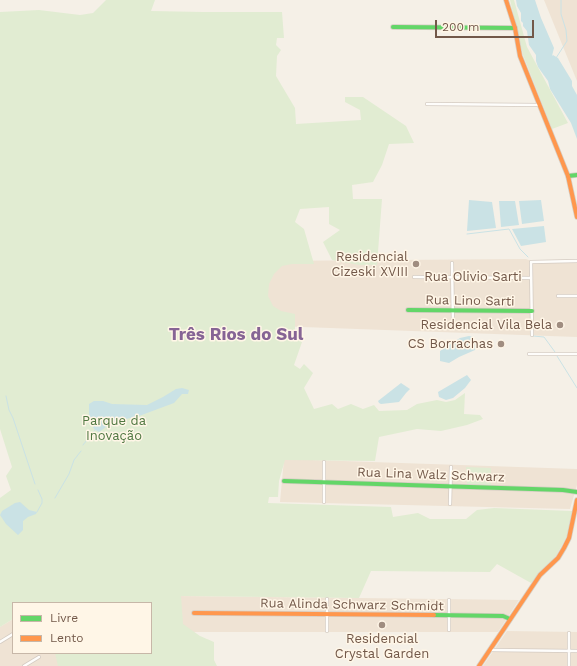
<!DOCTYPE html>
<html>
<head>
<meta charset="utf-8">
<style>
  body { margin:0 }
  #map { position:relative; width:577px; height:666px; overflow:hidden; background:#f5f0e7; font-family:"Work Sans",sans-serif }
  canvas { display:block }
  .legend { position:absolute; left:12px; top:602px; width:140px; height:52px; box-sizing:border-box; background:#fff6e7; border:1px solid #c7b7a8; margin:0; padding:5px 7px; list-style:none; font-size:12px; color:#725849 }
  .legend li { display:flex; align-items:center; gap:8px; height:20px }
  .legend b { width:20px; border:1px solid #c7b7a8 }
  .scale { position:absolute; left:435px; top:20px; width:99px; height:18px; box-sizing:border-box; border:2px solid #725849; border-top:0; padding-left:5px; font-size:12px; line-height:14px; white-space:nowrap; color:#725849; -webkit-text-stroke:3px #fff6e7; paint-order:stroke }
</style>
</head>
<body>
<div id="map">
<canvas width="577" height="666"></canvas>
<ul class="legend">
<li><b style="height:5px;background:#63d668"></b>Livre</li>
<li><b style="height:5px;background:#ff974d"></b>Lento</li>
</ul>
<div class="scale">200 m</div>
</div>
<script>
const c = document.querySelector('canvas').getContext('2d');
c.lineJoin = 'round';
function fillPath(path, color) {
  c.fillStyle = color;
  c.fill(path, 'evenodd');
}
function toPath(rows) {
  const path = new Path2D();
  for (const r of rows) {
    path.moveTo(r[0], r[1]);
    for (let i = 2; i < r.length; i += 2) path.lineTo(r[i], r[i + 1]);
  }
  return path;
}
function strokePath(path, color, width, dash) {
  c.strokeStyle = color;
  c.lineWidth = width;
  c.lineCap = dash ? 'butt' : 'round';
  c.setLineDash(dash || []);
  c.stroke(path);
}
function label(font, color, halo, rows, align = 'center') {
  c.font = font + ' "Work Sans",sans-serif';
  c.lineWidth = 3;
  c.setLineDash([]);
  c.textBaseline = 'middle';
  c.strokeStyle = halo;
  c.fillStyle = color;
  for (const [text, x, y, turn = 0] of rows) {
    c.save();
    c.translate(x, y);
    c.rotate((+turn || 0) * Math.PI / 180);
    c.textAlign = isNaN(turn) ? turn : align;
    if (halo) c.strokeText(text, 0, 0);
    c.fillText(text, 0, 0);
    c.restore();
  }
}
fillPath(toPath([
  [544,0,577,0,577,81],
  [526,259,537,263,577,263,577,337,275,326,220,311,262,261],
  [284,459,577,469,577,485,570,509,280,502],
  [180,596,359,598,519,600,498,632,151,632,151,603,36,603],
  [13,619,13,653,95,653,95,666,0,666,0,627],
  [507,631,577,632,577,666,483,666]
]), '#efe3d4');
fillPath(toPath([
  [106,0,155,0,151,11,203,12,282,12,284,38,277,38,276,45,281,50,277,56,276,76,295,108,296,124,361,120,360,110,345,102,345,97,363,97,406,126,414,143,389,144,382,165,373,182,352,185,353,199,382,199,377,265,359,265,332,260,323,242,340,230,329,224,329,207,300,209,295,222,304,229,314,264,292,264,282,266,274,274,269,284,268,296,273,306,281,311,295,314,295,336,302,342,294,365,300,369,304,364,313,373,304,388,314,409,332,404,338,409,351,404,363,409,374,405,379,411,407,410,417,404,437,400,446,402,455,400,465,393,464,414,480,415,483,419,467,425,441,431,417,429,379,437,375,461,285,460,279,481,278,497,269,497,268,503,391,507,393,517,418,513,430,519,466,519,477,510,494,508,572,511,567,536,556,556,531,583,497,564,490,572,371,571,359,598,181,596,183,624,200,636,214,642,214,660,217,666,58,666,55,653,151,653,151,603,13,603,13,619,0,627,0,498,11,490,6,476,12,467,0,429,0,12,39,10,80,15,93,13],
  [510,0,514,0,527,47,568,123,552,129,523,55],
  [466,467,491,468,491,486,467,485]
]), '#e1ecd2');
fillPath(toPath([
  [516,0,535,0,541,18,554,48,552,56,553,55,558,58,572,81,572,86,577,95,577,139,571,123,550,89,548,81,538,67,536,61,536,55,529,45,527,31,523,26,523,23,521,21,521,13,517,6],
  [469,200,492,202,496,228,467,231],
  [541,200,544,221,522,224,519,201],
  [499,201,515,201,519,225,501,227],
  [544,226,546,242,521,246,512,229],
  [469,336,473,337,476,342,477,345,475,350,459,357,449,363,440,361,440,351,460,338],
  [467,375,471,380,465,388,453,398,446,400,439,397,438,392],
  [401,383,410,389,406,393,399,402,381,404,379,403,378,401],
  [182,388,189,390,188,394,182,394,174,403,139,416,113,422,99,432,94,429,91,423,89,414,89,404,94,401,103,401,112,404,147,405,163,397,176,389],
  [20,502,29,510,37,512,36,514,28,517,23,521,23,530,18,535,6,524,0,515,2,511,15,503]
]), '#cae2e5');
strokePath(toPath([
  [556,58,567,41,566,30,561,14,561,0],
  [467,234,509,229,520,249,528,257],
  [533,336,544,337,555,352],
  [557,356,577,388],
  [6,396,9,410,13,418,35,484],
  [83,445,95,430],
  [55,498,69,474,74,460,81,451],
  [37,512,42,503,42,499,38,490]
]), '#cae2e5', 1);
const street = toPath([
  [427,104,540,105],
  [452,263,453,325],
  [414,277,531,278],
  [558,296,577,296],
  [532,335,531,262,577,261],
  [529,354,577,354],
  [324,502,324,462],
  [450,504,451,467],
  [327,599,327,631],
  [449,630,449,600],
  [0,642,13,634],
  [490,650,577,651],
  [24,666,39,657],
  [569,666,569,633]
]);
const fast = toPath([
  [393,27,515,28],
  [568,176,577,175],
  [408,310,532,311],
  [284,481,563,490,577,492],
  [434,615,503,616,510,619]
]);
const slow = toPath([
  [506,0,515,28,520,56,568,176,577,217],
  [194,613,434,615],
  [479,666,540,575,558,558,564,548,569,538,577,500]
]);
strokePath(street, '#d4cbc2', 4);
strokePath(fast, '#d6cdc4', 5.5);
strokePath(slow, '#d6cdc4', 5.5);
strokePath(street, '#fefdfb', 2.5);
strokePath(fast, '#63d668', 4);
strokePath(slow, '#ff974d', 4);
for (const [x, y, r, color] of [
  [416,264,4,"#a08d80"],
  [560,325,4,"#a08d80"],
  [501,344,4,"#a08d80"],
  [382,625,4,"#a08d80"]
]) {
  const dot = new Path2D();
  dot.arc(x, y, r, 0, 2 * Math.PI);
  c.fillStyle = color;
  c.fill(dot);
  strokePath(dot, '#fff6e7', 1.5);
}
label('13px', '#725849', '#fff6e7', [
  ["Residencial",408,257],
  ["Cizeski XVIII",408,272],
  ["Residencial Vila Bela",552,325],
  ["CS Borrachas",493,344],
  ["Residencial",382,639,"center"],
  ["Crystal Garden",382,654,"center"]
], 'right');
label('13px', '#725849', '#fff6e7', [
  ["Rua Olivio Sarti",473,277],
  ["Rua Lino Sarti",470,301,1],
  ["Rua Lina Walz Schwarz",431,475,2],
  ["Rua Alinda Schwarz Schmidt",352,605,1]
]);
label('13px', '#507842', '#fff6e7', [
  ["Parque da",114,421],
  ["Inovação",114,436]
]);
label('bold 17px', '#866495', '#fff6e7', [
  ["Três Rios do Sul",236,335]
]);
</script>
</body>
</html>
